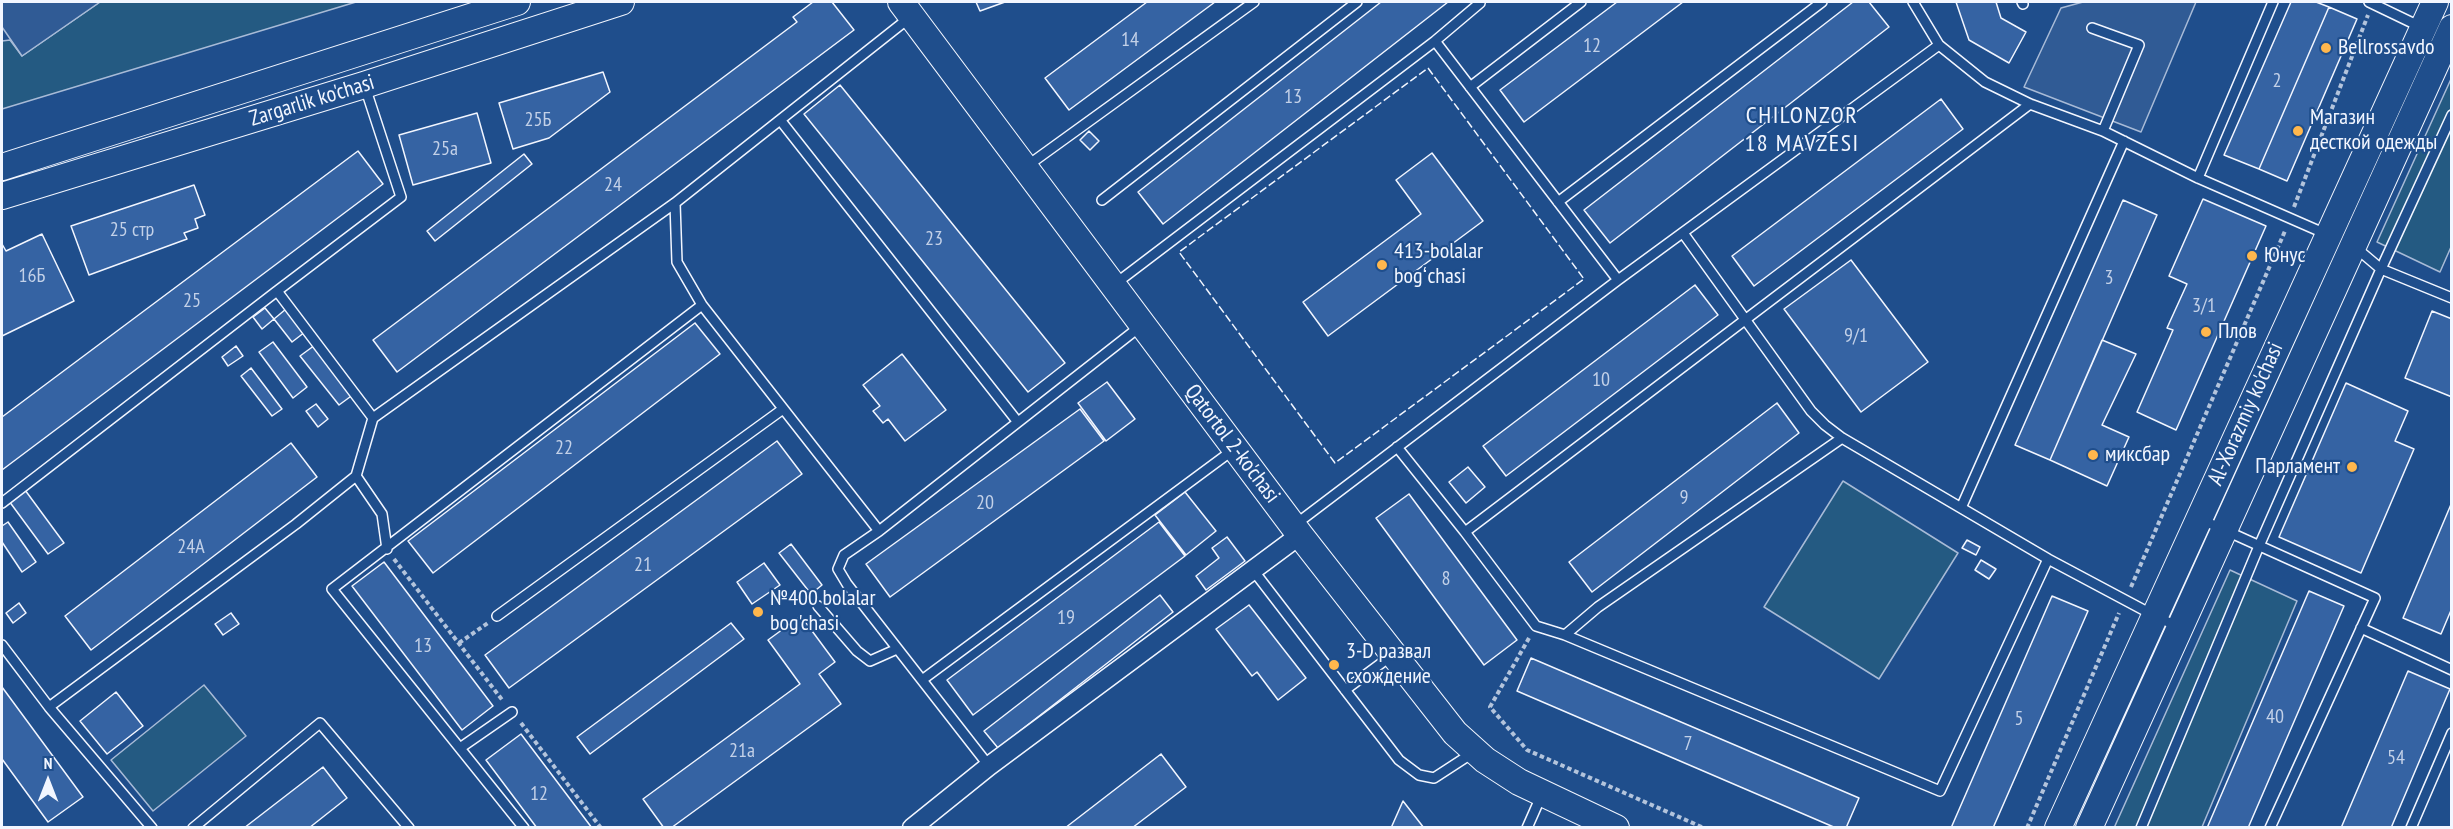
<!DOCTYPE html>
<html>
<head>
<meta charset="utf-8">
<style>
  body { margin:0 }
  #map { position:relative; width:2453px; height:829px; overflow:hidden; background:#1f4e8c; font-family:"PT Sans Narrow",sans-serif }
  canvas { display:block }
  .frame { position:absolute; inset:0; border:3px solid #f2f6ff; pointer-events:none }
  .north { position:absolute; left:18px; top:751px; width:60px; height:60px; -webkit-text-stroke:4px #1f4e8c; paint-order:stroke; rotate:0deg; font-size:16px; font-weight:700; line-height:24px; text-align:center; color:#f2f6ff }
  .north::after { content:''; display:block; margin:auto; width:21px; height:27px; background:#f2f6ff; clip-path:polygon(50% 0,100% 100%,50% 72%,0 100%) }
</style>
</head>
<body>
<div id="map">
<canvas width="2453" height="829"></canvas>
<div class="frame"></div>
<div class="north">N</div>
</div>
<script>
const c = document.querySelector('canvas').getContext('2d');
c.lineJoin = 'round';
function fillPath(path, color) {
  c.fillStyle = color;
  c.fill(path, 'evenodd');
}
function toPath(rows) {
  const path = new Path2D();
  for (const r of rows) {
    path.moveTo(r[0], r[1]);
    for (let i = 2; i < r.length; i += 2) path.lineTo(r[i], r[i + 1]);
  }
  return path;
}
function strokePath(path, color, width, dash) {
  c.strokeStyle = color;
  c.lineWidth = width;
  c.lineCap = dash ? 'butt' : 'round';
  c.setLineDash(dash || []);
  c.stroke(path);
}
function label(font, color, halo, rows, align = 'center') {
  c.font = font + ' "PT Sans Narrow",sans-serif';
  c.lineWidth = 4.5;
  c.setLineDash([]);
  c.textBaseline = 'middle';
  c.strokeStyle = halo;
  c.fillStyle = color;
  for (const [text, x, y, turn = 0] of rows) {
    c.save();
    c.translate(x, y);
    c.rotate((+turn || 0) * Math.PI / 180);
    c.textAlign = isNaN(turn) ? turn : align;
    if (halo) c.strokeText(text, 0, 0);
    c.fillText(text, 0, 0);
    c.restore();
  }
}
const green = toPath([
  [100,2,356,2,2,109,2,41,10,40,22,56,100,2],
  [2451,79,2451,247,2440,272,2377,242,2451,79],
  [1843,481,1958,553,1879,679,1764,607,1843,481],
  [2230,570,2297,601,2202,827,2114,828,2230,570],
  [204,685,246,736,153,811,111,760,204,685]
]);
fillPath(green, '#245a82');
strokePath(green, '#a8bbd7', 1.5);
const parking = toPath([
  [2,2,100,2,22,56,2,27,2,2],
  [2083,2,2196,2,2141,132,2024,87,2061,8,2083,2]
]);
fillPath(parking, '#305b95');
strokePath(parking, '#a8bbd7', 1.5);
const building = toPath([
  [813,2,832,2,854,30,397,372,373,340,797,22,793,17,813,2],
  [976,2,1005,2,980,11,976,2],
  [1147,2,1215,2,1069,110,1045,78,1147,2],
  [1381,2,1448,2,1163,224,1138,192,1381,2],
  [1617,2,1683,2,1524,122,1500,90,1617,2],
  [1853,2,1869,2,1889,27,1610,243,1584,210,1853,2],
  [1956,2,1996,2,2001,18,2026,32,2009,63,1969,40,1956,2],
  [2291,2,2316,2,2329,7,2259,169,2224,155,2291,2],
  [2329,7,2357,19,2287,181,2259,169,2329,7],
  [603,72,610,92,549,138,513,149,499,103,603,72],
  [840,85,1065,363,1028,392,804,114,840,85],
  [1941,99,1963,129,1754,286,1732,256,1941,99],
  [477,113,491,163,413,185,399,135,477,113],
  [1089,131,1099,141,1090,150,1080,140,1089,131],
  [358,151,383,184,2,470,2,417,358,151],
  [1432,153,1483,221,1328,336,1303,302,1421,214,1396,180,1432,153],
  [524,154,532,164,435,241,427,231,524,154],
  [194,185,205,215,195,219,198,228,184,233,187,239,89,275,71,226,194,185],
  [2203,199,2266,226,2176,430,2137,412,2173,330,2167,328,2187,284,2169,276,2203,199],
  [2123,200,2157,215,2050,460,2015,445,2123,200],
  [42,234,74,301,2,336,2,244,6,251,42,234],
  [1851,260,1928,362,1861,412,1784,309,1851,260],
  [1695,285,1718,315,1506,476,1483,446,1695,285],
  [265,308,274,319,262,329,253,317,265,308],
  [286,309,305,332,292,342,274,319,286,309],
  [2432,311,2452,319,2452,397,2405,378,2432,311],
  [695,323,720,354,433,573,408,541,695,323],
  [2102,340,2136,354,2102,425,2129,437,2107,486,2050,460,2102,340],
  [273,342,307,387,293,398,259,352,273,342],
  [315,345,354,394,339,405,300,356,315,345],
  [236,346,243,356,228,366,222,357,236,346],
  [902,354,946,410,905,441,888,419,883,423,873,411,880,406,863,385,902,354],
  [251,368,282,409,272,416,241,376,251,368],
  [1107,382,1135,419,1106,441,1078,403,1107,382],
  [2346,383,2408,411,2395,441,2414,449,2361,573,2279,537,2346,383],
  [1777,403,1799,433,1592,592,1569,562,1777,403],
  [316,404,328,419,318,427,306,411,316,404],
  [1080,409,1104,441,890,597,866,564,1080,409],
  [777,441,802,474,509,688,485,655,777,441],
  [291,443,317,477,91,650,65,616,291,443],
  [1468,467,1485,487,1466,503,1449,482,1468,467],
  [25,490,64,543,48,554,9,501,25,490],
  [1185,492,1216,531,1186,555,1155,515,1185,492],
  [1409,494,1517,640,1484,665,1376,518,1409,494],
  [2452,502,2452,608,2441,634,2403,618,2452,502],
  [8,522,36,562,22,572,2,542,2,526,8,522],
  [1159,522,1185,556,973,715,947,680,1159,522],
  [1227,537,1245,561,1206,590,1196,576,1219,558,1212,548,1227,537],
  [1967,540,1980,547,1976,555,1962,548,1967,540],
  [791,544,822,585,811,594,779,553,791,544],
  [1981,560,1996,569,1989,579,1975,570,1981,560],
  [384,562,493,706,462,730,352,586,384,562],
  [764,563,780,585,752,604,737,582,764,563],
  [2309,591,2344,606,2248,828,2207,828,2309,591],
  [1160,595,1173,612,998,748,984,731,1160,595],
  [2052,596,2088,611,1993,828,1951,828,2052,596],
  [19,603,26,613,13,623,6,613,19,603],
  [1249,605,1306,678,1278,700,1257,672,1252,676,1216,629,1249,605],
  [231,613,239,624,223,635,215,624,231,613],
  [801,616,835,662,819,674,841,704,671,828,664,828,643,799,800,684,768,640,801,616],
  [731,623,744,639,590,754,577,737,731,623],
  [1531,658,1859,798,1846,828,1836,828,1517,691,1531,658],
  [2408,671,2450,689,2391,828,2341,828,2408,671],
  [2,687,83,797,48,822,2,759,2,687],
  [116,692,143,726,107,754,80,721,116,692],
  [521,734,592,828,537,828,486,760,521,734],
  [1161,754,1186,787,1132,828,1065,828,1161,754],
  [323,767,347,798,309,828,244,828,323,767],
  [1403,801,1424,828,1391,828,1403,801]
]);
fillPath(building, '#3563a3');
strokePath(building, '#f2f6ff', 1.5);
const service = toPath([
  [1913,2,1939,45,1985,82,2030,104,2103,131,2198,178,2326,234],
  [2022,2,2023,4],
  [2369,2,2421,27],
  [2092,28,2139,45,2103,131],
  [1435,41,1618,280],
  [365,87,401,197,277,291,373,418,675,203,909,18],
  [1470,87,1581,2],
  [781,121,1017,421],
  [1027,166,1254,2],
  [2198,178,2273,2],
  [1102,200,1357,2],
  [1558,202,1822,2],
  [675,203,677,262,702,305],
  [1683,233,1811,411,1825,425,1842,438,2048,559],
  [2355,247,2381,269,2452,298],
  [1115,284,1435,41,1480,3,1479,2],
  [1397,447,1465,532,1536,626,1565,635,1940,791,2048,559,2155,616,2179,627],
  [356,476,382,514,387,549],
  [2,503,277,291],
  [1961,508,2124,141],
  [2200,519,2375,598,2270,828],
  [1296,524,1618,280,1939,45],
  [1465,532,2030,104],
  [1253,570,1399,760,1419,775,1434,778,1474,752],
  [818,606,857,651,870,661,897,649],
  [497,616,783,409],
  [2361,628,2452,670],
  [1565,635,1598,607,1842,438],
  [2,645,49,707,152,828],
  [922,680,1233,450],
  [1345,690,1391,656],
  [49,707,296,524,356,476,373,418],
  [460,748,512,712],
  [989,766,847,584,838,569,844,555,879,531,1142,325],
  [193,828,320,723,409,828],
  [524,828,332,589,702,305,879,531],
  [1527,828,1542,794],
  [2141,828,2259,546,2381,269,2452,115],
  [2411,828,2452,733]
]);
const minor = toPath([
  [912,828,989,766,1300,535]
]);
const secondary = toPath([
  [901,2,1300,535,1455,733,1485,760,1519,782,1616,828],
  [2,167,517,2],
  [2,196,364,85,621,2],
  [2058,828,2435,2],
  [2089,828,2452,28]
]);
strokePath(service, '#f2f6ff', 12);
strokePath(minor, '#f2f6ff', 21);
strokePath(secondary, '#f2f6ff', 28);
strokePath(toPath([
  [2294,207,2368,15],
  [394,559,503,701],
  [2131,587,2285,231],
  [1529,638,1490,707,1527,750,1704,828],
  [459,643,488,623],
  [521,723,601,828],
  [2027,828,2119,613]
]), '#b3c4dc', 4, [4.5, 3]);
strokePath(service, '#1f4e8c', 9);
strokePath(minor, '#1f4e8c', 18);
strokePath(secondary, '#1f4e8c', 26);
strokePath(toPath([
  [1428,68,1584,279,1335,463,1179,252,1428,68]
]), '#f2f6ff', 1.5, [8, 3]);
for (const [x, y, r, color] of [
  [2326,48,6,"#ffb74d"],
  [2298,131,6,"#ffb74d"],
  [2252,256,6,"#ffb74d"],
  [1382,265,6,"#ffb74d"],
  [2206,332,6,"#ffb74d"],
  [2093,455,6,"#ffb74d"],
  [2352,467,6,"#ffb74d"],
  [758,612,6,"#ffb74d"],
  [1334,665,6,"#ffb74d"]
]) {
  const dot = new Path2D();
  dot.arc(x, y, r, 0, 2 * Math.PI);
  c.fillStyle = color;
  c.fill(dot);
  strokePath(dot, '#1f4e8c', 2);
}
label('20px', '#c3d1e8', null, [
  ["14",1130,40],
  ["12",1592,46],
  ["2",2277,81],
  ["13",1293,97],
  ["25Б",538,120],
  ["25a",445,149],
  ["24",613,185],
  ["25 cтр",132,230],
  ["23",934,239],
  ["16Б",32,276],
  ["3",2109,278],
  ["25",192,301],
  ["3/1",2204,306],
  ["9/1",1856,336],
  ["10",1601,380],
  ["22",564,448],
  ["9",1684,498],
  ["20",985,503],
  ["24A",191,547],
  ["21",643,565],
  ["8",1446,579],
  ["19",1066,618],
  ["13",423,646],
  ["40",2275,717],
  ["5",2019,719],
  ["7",1688,744],
  ["21a",742,751],
  ["54",2396,758],
  ["12",539,794]
]);
label('22px', '#f2f6ff', '#1f4e8c', [
  ["Bellrossavdo",2338,48],
  ["Магазин",2310,118],
  ["десткой одежды",2310,143],
  ["413-bolalar",1394,252],
  ["bogʻchasi",1394,277],
  ["Юнус",2264,256],
  ["Плов",2218,332],
  ["миксбар",2105,455],
  ["Парламент",2340,467,"right"],
  ["№400 bolalar",770,599],
  ["bog'chasi",770,624],
  ["3-D развал",1346,652],
  ["схождение",1346,677]
], 'left');
label('22px', '#f2f6ff', '#1f4e8c', [
  ["Zargarlik ko'chasi",312,101,-17],
  ["Al-Xorazmiy ko'chasi",2246,414,-66],
  ["Qatortol 2-ko'chasi",1232,444,53]
]);
c.letterSpacing = '1.5px';
label('24px', '#f2f6ff', '#1f4e8c', [
  ["CHILONZOR",1802,116],
  ["18 MAVZESI",1802,144]
]);
c.letterSpacing = '0px';
</script>
</body>
</html>
